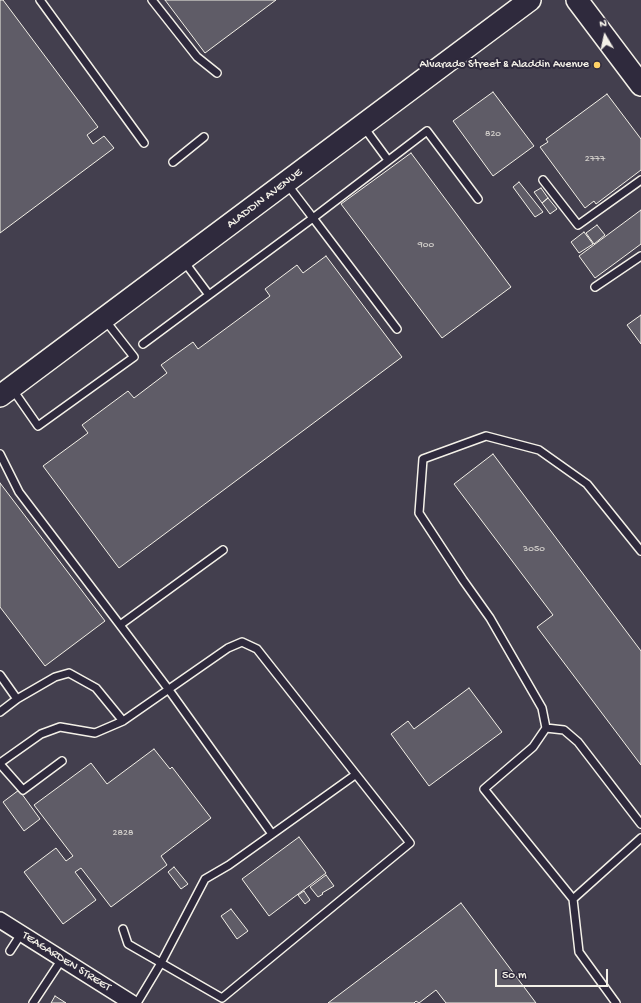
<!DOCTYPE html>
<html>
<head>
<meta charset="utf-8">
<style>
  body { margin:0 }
  #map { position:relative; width:641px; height:1003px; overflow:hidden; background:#373244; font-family:"Gochi Hand",sans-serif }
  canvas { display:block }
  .north { position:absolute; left:585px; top:16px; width:40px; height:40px; -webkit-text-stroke:3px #2f2a3d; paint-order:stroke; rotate:351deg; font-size:11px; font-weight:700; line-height:16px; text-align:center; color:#f4f1e8 }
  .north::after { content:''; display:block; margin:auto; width:14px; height:18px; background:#f4f1e8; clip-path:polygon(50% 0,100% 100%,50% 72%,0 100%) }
  .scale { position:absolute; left:495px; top:969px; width:113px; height:18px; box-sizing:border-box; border:2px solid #f4f1e8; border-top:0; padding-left:5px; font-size:12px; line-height:14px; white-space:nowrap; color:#f4f1e8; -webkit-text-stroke:3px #2f2a3d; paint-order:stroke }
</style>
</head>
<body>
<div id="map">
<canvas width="641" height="1003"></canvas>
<div class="north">N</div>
<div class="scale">50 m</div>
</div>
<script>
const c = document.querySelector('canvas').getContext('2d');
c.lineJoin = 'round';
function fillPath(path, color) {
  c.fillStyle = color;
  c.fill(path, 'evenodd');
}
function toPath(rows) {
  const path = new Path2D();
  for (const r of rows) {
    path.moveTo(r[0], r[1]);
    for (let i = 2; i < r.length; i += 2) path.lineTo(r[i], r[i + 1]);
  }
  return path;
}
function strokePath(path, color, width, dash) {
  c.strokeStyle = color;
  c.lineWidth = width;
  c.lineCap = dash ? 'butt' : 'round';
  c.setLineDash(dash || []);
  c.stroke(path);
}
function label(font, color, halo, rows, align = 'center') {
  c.font = font + ' "Gochi Hand",sans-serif';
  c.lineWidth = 4;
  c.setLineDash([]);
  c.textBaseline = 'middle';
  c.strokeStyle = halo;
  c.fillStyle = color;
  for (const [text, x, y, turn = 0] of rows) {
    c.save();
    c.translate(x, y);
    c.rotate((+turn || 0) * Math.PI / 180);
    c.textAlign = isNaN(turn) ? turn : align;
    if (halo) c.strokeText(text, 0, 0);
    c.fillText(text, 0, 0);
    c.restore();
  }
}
fillPath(toPath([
  [0,0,641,0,641,1003,0,1003]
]), '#433f4e');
const building = toPath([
  [0,0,3,0,98,127,87,135,93,144,104,136,114,148,0,233,0,0],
  [165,0,276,0,205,53,165,0],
  [493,92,534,146,493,176,453,121,493,92],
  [607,94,641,139,641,170,596,204,594,201,585,208,540,147,548,142,546,139,607,94],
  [411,153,511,287,442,338,341,204,411,153],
  [519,182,543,212,535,217,513,187,519,182],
  [541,188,548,198,542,203,534,192,541,188],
  [548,198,557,209,550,214,542,203,548,198],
  [641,210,641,244,595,278,579,256,641,210],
  [597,225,605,235,594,244,586,233,597,225],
  [584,232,593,244,579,253,571,242,584,232],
  [326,256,402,357,119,568,43,466,88,433,82,425,128,391,134,398,167,373,161,365,193,342,198,349,270,296,265,289,297,265,303,273,326,256],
  [641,315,641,344,627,325,641,315],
  [493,454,641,651,641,765,537,627,553,615,454,484,493,454],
  [0,483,105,621,45,666,0,607,0,483],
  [469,688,502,732,429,786,391,734,408,721,414,729,469,688],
  [154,749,170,769,172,767,211,818,161,856,167,865,111,907,81,868,75,872,96,900,63,924,24,872,56,848,66,861,73,856,34,805,91,763,107,784,154,749],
  [19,790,40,819,24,831,3,802,19,790],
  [299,837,326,873,269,916,242,879,299,837],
  [174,867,188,884,181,889,168,872,174,867],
  [326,875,334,886,322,893,323,894,318,897,310,887,326,875],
  [304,891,310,900,305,904,298,895,304,891],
  [461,903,536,1003,446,1003,436,990,419,1003,416,1001,414,1003,328,1003,461,903],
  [231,909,248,931,237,939,221,916,231,909],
  [55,996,66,1003,51,1003,55,996]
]);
fillPath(building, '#5f5c67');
strokePath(building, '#f4f1e8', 1);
const lane = toPath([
  [40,0,144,143],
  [152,0,197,57,217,73],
  [363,126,388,160],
  [173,162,204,137],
  [543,180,578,225,641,180],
  [595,287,641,256],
  [209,295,313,218,287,184],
  [397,329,313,218,427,131,478,199],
  [143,344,209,295,183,260],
  [13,390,38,426,134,357,105,320],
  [0,454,19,492,120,625],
  [223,550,120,625,169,690,272,834],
  [0,675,17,699],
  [0,712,17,699,55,677,69,673,96,688,123,721],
  [546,728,564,730,578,742,641,824],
  [0,763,41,734,60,727,95,733,123,721,228,648,242,642,257,649,410,843,222,998,128,944,123,929],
  [0,764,23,790,62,761],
  [573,899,641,838],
  [10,951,21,934],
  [33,1003,62,959],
  [137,1003,161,963,205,879,229,865,355,775],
  [616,1003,579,952,573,899,484,789,533,747,546,728,542,708,490,618,463,580,419,513,423,459,486,436,539,450,587,484,641,551]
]);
const street = toPath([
  [0,920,132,1003]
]);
const secondary = toPath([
  [577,0,641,85],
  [0,396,530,0]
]);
strokePath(lane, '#f4f1e8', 10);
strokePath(street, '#f4f1e8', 18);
strokePath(secondary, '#f4f1e8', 24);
strokePath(lane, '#2f2a3d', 7);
strokePath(street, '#2f2a3d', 15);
strokePath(secondary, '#2f2a3d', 21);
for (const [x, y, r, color] of [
  [597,65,4,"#ffd166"]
]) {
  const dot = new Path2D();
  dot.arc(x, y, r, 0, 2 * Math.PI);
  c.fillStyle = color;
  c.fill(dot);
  strokePath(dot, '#2f2a3d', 1.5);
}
label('10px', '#cfccc8', null, [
  ["820",493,134],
  ["2777",595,159],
  ["900",426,245],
  ["3050",534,549],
  ["2828",123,833]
]);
label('12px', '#f4f1e8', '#2f2a3d', [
  ["Alvarado Street & Aladdin Avenue",589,65]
], 'right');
label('12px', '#f4f1e8', '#2f2a3d', [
  ["ALADDIN AVENUE",265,199,-37],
  ["TEAGARDEN STREET",66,962,32]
]);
</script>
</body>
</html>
